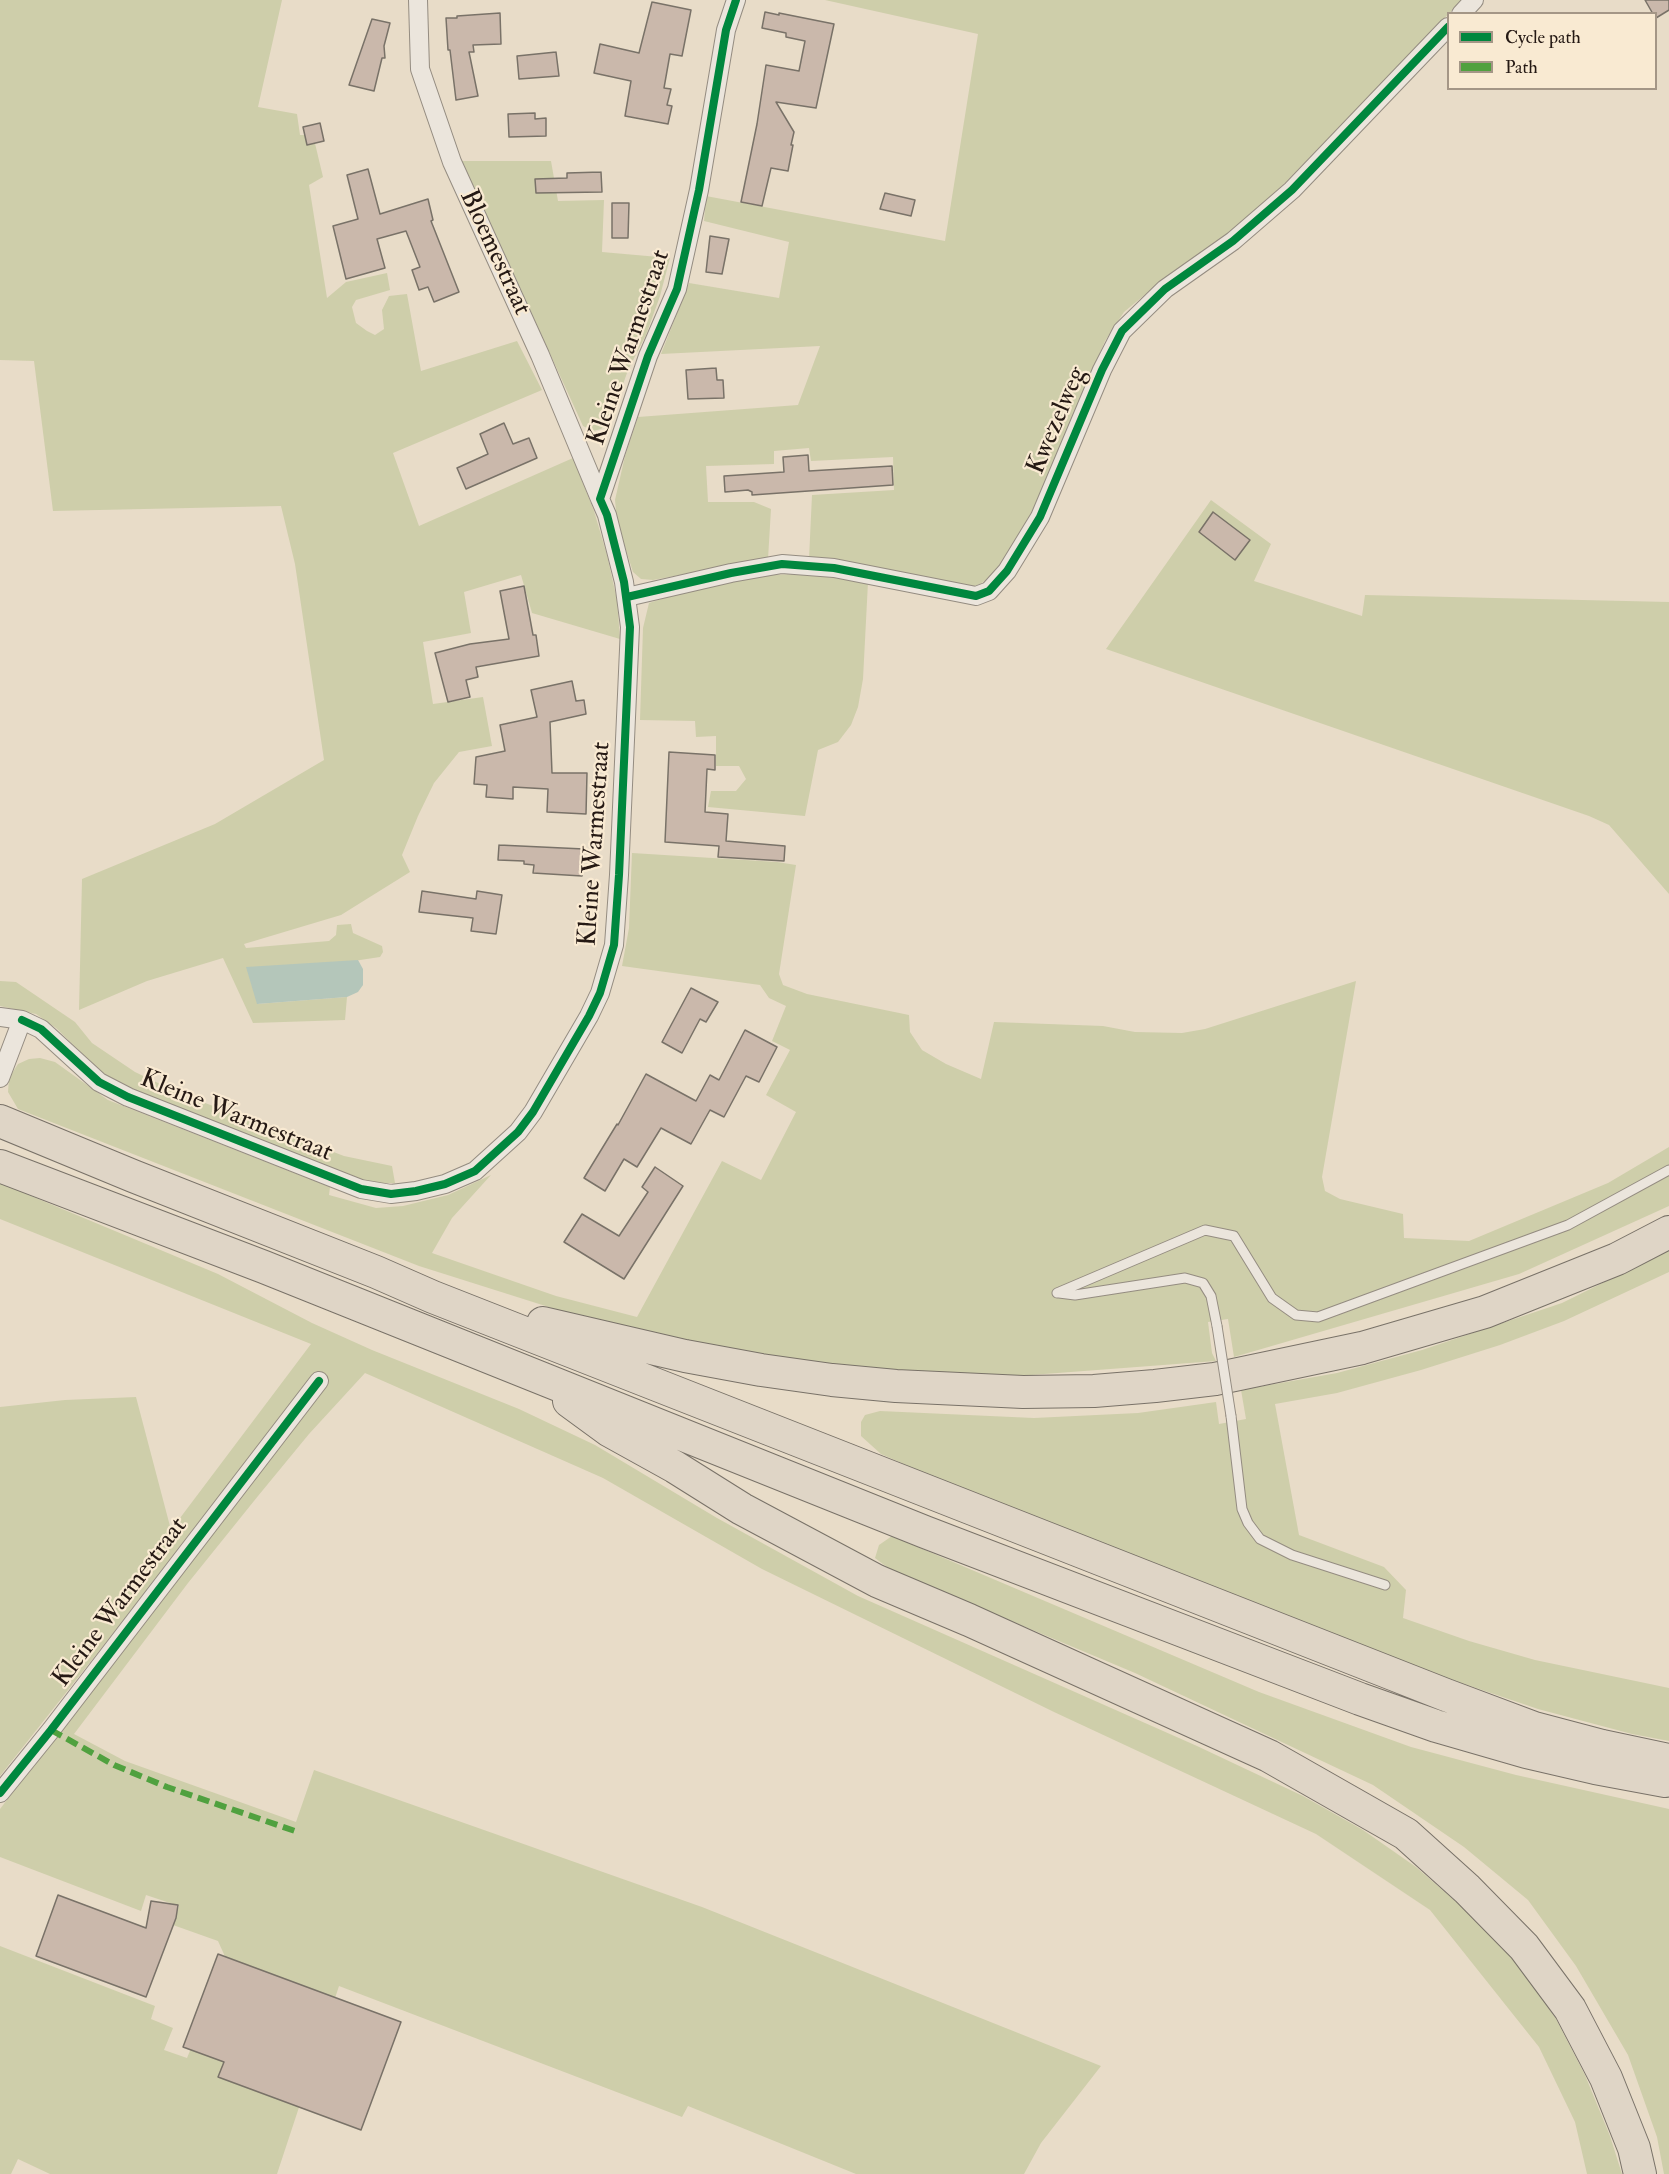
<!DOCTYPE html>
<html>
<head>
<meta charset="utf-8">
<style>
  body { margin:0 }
  #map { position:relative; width:1669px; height:2174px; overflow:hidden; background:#e8dcc8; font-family:"IM FELL Double Pica",serif }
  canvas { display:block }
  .legend { position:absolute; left:1447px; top:12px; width:210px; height:78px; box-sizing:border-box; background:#f9ead2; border:2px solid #a49686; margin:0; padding:8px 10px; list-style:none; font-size:18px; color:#251914 }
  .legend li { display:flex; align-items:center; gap:12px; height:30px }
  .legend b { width:30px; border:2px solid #a49686 }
</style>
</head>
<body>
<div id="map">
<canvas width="1669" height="2174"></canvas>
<ul class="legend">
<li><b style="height:8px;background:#00873e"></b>Cycle path</li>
<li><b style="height:8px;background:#50a13f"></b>Path</li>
</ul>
</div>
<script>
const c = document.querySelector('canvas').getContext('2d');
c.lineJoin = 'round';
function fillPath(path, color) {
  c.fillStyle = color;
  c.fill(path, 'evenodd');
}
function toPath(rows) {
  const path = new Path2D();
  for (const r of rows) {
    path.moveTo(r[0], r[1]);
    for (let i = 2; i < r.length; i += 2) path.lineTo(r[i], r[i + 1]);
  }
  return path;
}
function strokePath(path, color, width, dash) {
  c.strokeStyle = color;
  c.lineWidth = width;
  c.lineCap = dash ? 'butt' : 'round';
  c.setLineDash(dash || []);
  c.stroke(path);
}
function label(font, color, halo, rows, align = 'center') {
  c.font = font + ' "IM FELL Double Pica",serif';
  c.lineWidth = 4.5;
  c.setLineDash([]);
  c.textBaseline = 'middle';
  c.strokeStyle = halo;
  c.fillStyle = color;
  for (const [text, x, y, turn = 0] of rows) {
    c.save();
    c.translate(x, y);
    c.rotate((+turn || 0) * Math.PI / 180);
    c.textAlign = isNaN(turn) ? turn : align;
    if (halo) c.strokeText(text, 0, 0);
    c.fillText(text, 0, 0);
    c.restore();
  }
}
fillPath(toPath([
  [0,0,282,0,258,107,297,114,300,135,313,135,323,177,309,185,327,298,346,282,387,273,390,290,356,300,352,307,356,323,367,331,375,335,384,329,382,310,389,296,407,294,421,371,517,341,542,390,393,453,419,526,573,458,594,511,607,555,617,600,620,639,532,613,521,575,464,592,471,633,423,642,433,704,483,697,492,746,459,752,434,783,418,816,402,855,410,872,341,915,244,944,246,948,329,941,336,935,337,925,351,924,353,933,382,946,383,952,380,957,347,962,257,1004,347,997,345,1020,253,1023,223,958,147,981,79,1010,82,879,215,824,324,760,295,564,281,506,53,511,34,361,0,360],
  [825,0,1462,0,1281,187,1231,233,1171,273,1124,312,1105,341,1040,496,1011,551,989,578,980,584,969,588,809,559,812,495,894,490,893,457,811,461,809,448,774,451,774,464,706,466,708,502,754,502,771,509,768,559,653,580,641,579,633,572,617,522,615,500,625,456,638,417,798,405,820,346,661,354,689,283,779,298,789,242,704,221,706,196,945,241,978,34],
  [462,161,551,161,558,201,604,200,602,252,670,258,660,296,646,335,628,370,611,419,601,429,593,431,583,426],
  [1211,500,1271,544,1254,581,1362,616,1365,595,1669,602,1669,894,1609,825,1589,816,1106,649],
  [802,574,868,582,863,679,858,707,851,725,838,742,818,750,805,816,708,807,711,791,736,791,746,779,739,766,716,766,716,736,696,737,695,721,640,720,643,628,649,603,686,591,764,575],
  [632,853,777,862,796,865,779,974,783,985,807,994,909,1015,910,1032,922,1050,946,1064,981,1079,994,1022,1103,1026,1135,1032,1182,1033,1205,1029,1356,981,1322,1177,1325,1191,1340,1199,1403,1214,1404,1238,1469,1241,1608,1183,1669,1147,1669,1206,1519,1274,1234,1357,1228,1319,1208,1322,1212,1353,1216,1361,1018,1376,897,1373,732,1353,574,1315,419,1266,18,1109,8,1092,9,1078,18,1064,29,1059,40,1058,55,1062,108,1100,330,1187,329,1195,376,1208,403,1206,448,1195,491,1175,452,1218,432,1253,556,1296,637,1317,722,1161,761,1180,796,1112,766,1095,790,1050,772,1041,786,1006,769,998,760,985,622,966,629,928],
  [0,981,16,982,75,1022,92,1043,135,1072,179,1093,344,1156,392,1166,395,1183,369,1183,141,1094,114,1080,99,1070,56,1028,36,1014,0,1006],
  [0,1183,218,1274,312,1323,372,1350,519,1409,595,1445,717,1518,858,1596,1197,1746,1303,1796,1363,1830,1416,1867,1469,1913,1514,1959,1556,2019,1585,2075,1610,2136,1622,2174,1587,2174,1575,2122,1539,2047,1430,1910,1316,1834,1054,1712,762,1569,603,1478,365,1373,309,1434,258,1496,188,1583,74,1734,125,1761,296,1822,314,1770,702,1907,1101,2066,1041,2143,1024,2174,856,2174,688,2106,682,2117,339,1986,277,2174,50,2174,18,2159,11,2174,0,2174,0,1946,155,2006,151,2019,173,2028,164,2050,187,2058,227,1961,218,1941,173,1925,179,1906,146,1895,141,1911,0,1857,0,1809,39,1758,198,1526,0,1776,0,1407,65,1400,136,1397,171,1530,311,1344,0,1219],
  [1669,1250,1669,1272,1564,1321,1500,1345,1421,1370,1337,1393,1275,1404,1299,1535,1384,1567,1406,1590,1403,1618,1469,1641,1535,1660,1669,1688,1669,1741,1632,1734,1538,1709,1432,1673,958,1488,881,1454,861,1436,861,1422,865,1415,880,1411,1034,1418,1138,1413,1216,1402,1219,1424,1246,1419,1241,1390,1337,1373,1422,1350,1562,1303],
  [892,1536,1259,1692,1411,1747,1516,1775,1669,1809,1669,2174,1664,2174,1657,2137,1628,2055,1576,1966,1528,1900,1464,1847,1373,1785,1135,1673,892,1571,875,1558,879,1545]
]), '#ceceaa');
fillPath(toPath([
  [358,960,363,969,363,985,358,992,347,997,257,1004,246,967]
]), '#b4c6ba');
const building = toPath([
  [1645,0,1669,0,1669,10,1656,18,1656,14,1653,14,1645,0],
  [652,2,691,10,682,56,670,54,664,88,671,89,667,105,672,106,668,124,625,116,631,81,594,73,600,44,639,53,652,2],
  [765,12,779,15,779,13,834,24,816,108,776,102,794,132,791,145,793,145,788,171,771,168,762,206,741,202,757,124,766,65,799,71,805,41,786,37,786,33,762,28,765,12],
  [500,13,501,44,473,45,474,52,469,52,478,96,456,100,450,50,448,50,446,18,457,18,457,16,500,13],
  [372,19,390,23,384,46,385,58,382,58,374,91,349,85,372,19],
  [556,52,559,76,519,79,517,56,556,52],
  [535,113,535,119,546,118,546,136,509,137,508,114,535,113],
  [320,123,324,141,307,145,303,127,320,123],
  [368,169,380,214,428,199,433,220,431,221,459,292,434,302,428,287,419,290,412,270,420,267,406,231,377,239,385,268,346,279,333,226,358,219,347,175,368,169],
  [601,172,602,192,536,193,535,179,567,178,567,173,601,172],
  [885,193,915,200,911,216,880,209,885,193],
  [612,203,629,203,628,238,612,238,612,203],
  [710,236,729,239,722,274,706,272,710,236],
  [716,368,717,380,723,380,724,398,688,399,686,370,716,368],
  [504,423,513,444,529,438,537,458,466,489,457,468,488,454,480,434,504,423],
  [808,455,809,471,892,466,893,485,752,495,752,492,748,490,725,492,724,476,784,472,783,457,808,455],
  [1213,512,1250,540,1235,560,1199,532,1213,512],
  [524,586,533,635,536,635,539,656,476,667,478,677,466,680,470,697,448,702,435,653,470,644,509,639,500,591,524,586],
  [572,681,576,701,584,700,586,714,550,722,552,773,587,773,586,814,547,812,548,789,513,787,513,799,486,797,487,785,474,784,476,757,505,751,500,725,537,717,531,690,572,681],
  [669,752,715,755,715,770,707,769,705,812,728,814,726,841,785,846,784,861,718,857,719,846,665,842,669,752],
  [499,845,584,849,582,876,533,873,534,865,524,864,524,861,498,860,499,845],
  [422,891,476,899,477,891,502,895,496,934,471,931,473,918,419,912,422,891],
  [691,988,718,1002,706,1022,700,1019,682,1053,662,1042,691,988],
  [745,1030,777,1047,759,1082,746,1076,724,1117,710,1110,691,1144,661,1128,637,1167,624,1159,605,1191,584,1178,617,1124,618,1125,646,1074,696,1101,710,1075,719,1080,745,1030],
  [655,1167,683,1186,624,1279,564,1242,582,1214,619,1236,648,1192,642,1187,655,1167],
  [58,1895,146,1928,151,1901,178,1905,176,1918,146,1997,36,1956,58,1895],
  [218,1954,401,2022,361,2130,218,2077,224,2062,183,2047,218,1954]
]);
fillPath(building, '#cab8ab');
strokePath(building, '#797268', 1.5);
const lane = toPath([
  [1057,1293,1205,1230,1234,1236,1272,1298,1296,1315,1318,1317,1568,1225,1669,1170],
  [1059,1293,1075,1295,1185,1278,1203,1283,1211,1296,1217,1326],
  [1231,1416,1242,1509,1248,1523,1260,1539,1292,1555,1385,1585]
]);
const street = toPath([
  [418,0,420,69,452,162,540,355,600,499],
  [1461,14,1474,0],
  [627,597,731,573,782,564,834,568,976,596,989,591,1007,571,1040,517,1102,370,1122,331,1165,289,1233,241,1292,190,1448,27],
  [0,1017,22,1020,0,1078],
  [22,1020,41,1029,99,1082,128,1097,361,1189,391,1194,416,1191,445,1184,475,1171,518,1132,533,1112,589,1016,600,993,614,945,619,875,630,627,624,582,607,515,600,499,648,356,677,289,699,190,726,30,736,0],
  [0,1793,51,1730,319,1381]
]);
const highway = toPath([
  [0,1121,133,1176,376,1272,433,1297,1446,1695,1534,1728,1602,1746,1669,1760],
  [0,1166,264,1267,925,1532,1360,1699,1436,1726,1526,1752,1595,1768,1665,1781],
  [543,1323,685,1356,761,1370,832,1380,896,1386,1023,1392,1094,1391,1155,1386,1215,1379,1362,1348,1485,1312,1617,1259,1669,1232],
  [569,1401,610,1431,675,1467,742,1509,877,1581,969,1620,1269,1756,1406,1834,1467,1889,1524,1947,1570,2009,1606,2078,1634,2148,1640,2174]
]);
strokePath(lane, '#948c81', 11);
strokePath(street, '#948c81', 20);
strokePath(highway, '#797268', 34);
strokePath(lane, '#ebe5dc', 9);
strokePath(street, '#ebe5dc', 18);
strokePath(highway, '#dfd5c6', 32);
const laneBridge = toPath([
  [1217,1326,1231,1416]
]);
strokePath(laneBridge, '#948c81', 11, []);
strokePath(laneBridge, '#ebe5dc', 9);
strokePath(toPath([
  [51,1730,114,1765,167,1787,295,1831]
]), '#50a13f', 6, [12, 6]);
strokePath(toPath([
  [627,597,731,573,782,564,834,568,976,596,989,591,1007,571,1040,517,1102,370,1122,331,1165,289,1233,241,1292,190,1448,27],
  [22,1020,41,1029,99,1082,128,1097,361,1189,391,1194,416,1191,445,1184,475,1171,518,1132,533,1112,589,1016,600,993,614,945,619,875,630,627,624,582,607,515,600,499,648,356,677,289,699,190,726,30,736,0],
  [0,1793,51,1730,319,1381]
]), '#00873e', 8);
label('26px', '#251914', '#f9ead2', [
  ["Bloemestraat",494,253,65],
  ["Kleine Warmestraat",630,348,-71],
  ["Kwezelweg",1058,421,-67],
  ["Kleine Warmestraat",596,844,-86],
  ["Kleine Warmestraat",236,1117,22],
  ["Kleine Warmestraat",121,1603,-53]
]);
</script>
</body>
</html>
